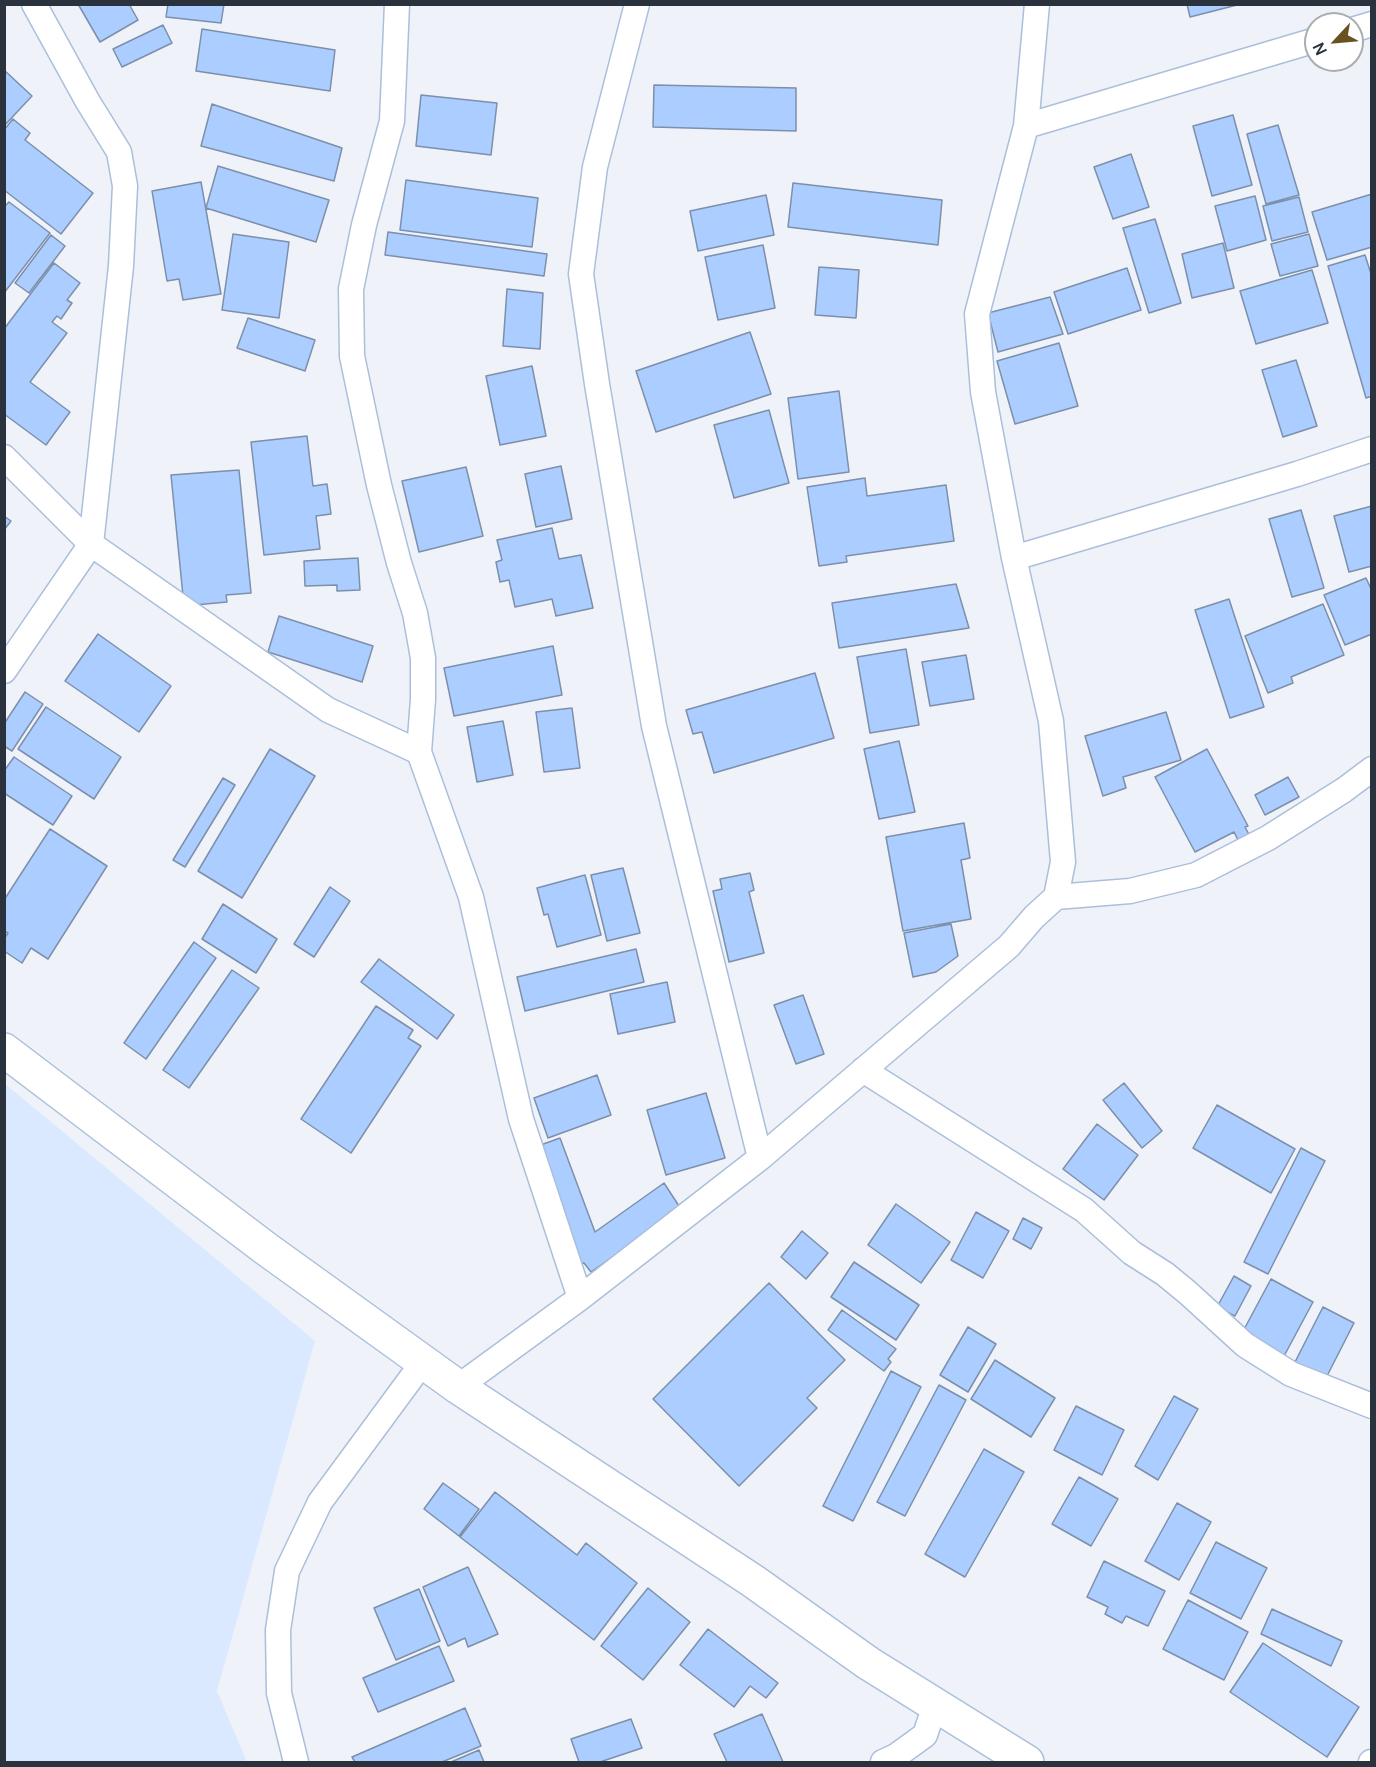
<!DOCTYPE html>
<html>
<head>
<meta charset="utf-8">
<style>
  body { margin:0 }
  #map { position:relative; width:1376px; height:1767px; overflow:hidden; background:#eff3f9; font-family:Manrope,sans-serif }
  canvas { display:block }
  .frame { position:absolute; inset:0; border:6px solid #2a323d; pointer-events:none }
  .north { position:absolute; left:1304px; top:12px; width:60px; height:60px; box-sizing:border-box; background:#fff; border:2px solid #aaadb1; border-radius:50%; rotate:244deg; font-size:16px; font-weight:700; line-height:24px; text-align:center; color:#2a323d }
  .north::after { content:''; display:block; margin:auto; width:21px; height:27px; background:#685221; clip-path:polygon(50% 0,100% 100%,50% 72%,0 100%) }
</style>
</head>
<body>
<div id="map">
<canvas width="1376" height="1767"></canvas>
<div class="frame"></div>
<div class="north">N</div>
</div>
<script>
const c = document.querySelector('canvas').getContext('2d');
c.lineJoin = 'round';
function fillPath(path, color) {
  c.fillStyle = color;
  c.fill(path, 'evenodd');
}
function toPath(rows) {
  const path = new Path2D();
  for (const r of rows) {
    path.moveTo(r[0], r[1]);
    for (let i = 2; i < r.length; i += 2) path.lineTo(r[i], r[i + 1]);
  }
  return path;
}
function strokePath(path, color, width, dash) {
  c.strokeStyle = color;
  c.lineWidth = width;
  c.lineCap = dash ? 'butt' : 'round';
  c.setLineDash(dash || []);
  c.stroke(path);
}
fillPath(toPath([
  [4,1083,315,1341,217,1691,247,1762,5,1762]
]), '#dae9ff');
const building = toPath([
  [78,4,129,4,138,20,100,42,78,4],
  [168,4,224,4,221,23,166,17,168,4],
  [1187,4,1237,4,1237,5,1190,17,1187,4],
  [163,25,172,43,122,67,113,49,163,25],
  [202,29,335,50,330,91,196,71,202,29],
  [4,70,32,96,4,126,4,70],
  [654,85,796,88,796,131,653,127,654,85],
  [421,95,497,103,491,155,416,146,421,95],
  [212,104,342,148,334,181,201,146,212,104],
  [1233,115,1252,185,1212,196,1193,126,1233,115],
  [13,119,30,133,25,140,93,193,61,234,4,190,4,130,13,119],
  [1278,125,1299,195,1266,204,1247,134,1278,125],
  [1131,154,1149,207,1113,219,1094,167,1131,154],
  [218,166,329,200,316,242,206,208,218,166],
  [406,180,538,198,532,247,400,230,406,180],
  [201,182,221,294,183,300,179,279,167,281,152,191,201,182],
  [793,183,942,200,938,245,788,227,793,183],
  [1372,194,1372,247,1327,260,1312,212,1372,194],
  [766,195,774,235,698,251,690,211,766,195],
  [1255,196,1266,240,1227,251,1215,206,1255,196],
  [1299,197,1308,232,1272,241,1263,206,1299,197],
  [9,202,50,233,4,293,4,207,9,202],
  [1155,219,1181,303,1149,313,1123,228,1155,219],
  [388,232,547,254,544,276,385,255,388,232],
  [233,234,289,242,279,318,222,310,233,234],
  [1309,234,1318,266,1280,276,1271,244,1309,234],
  [51,235,65,246,29,293,15,283,51,235],
  [1223,243,1234,288,1192,298,1182,254,1223,243],
  [763,245,775,308,718,320,705,257,763,245],
  [1365,255,1372,277,1372,396,1366,398,1328,266,1365,255],
  [54,263,80,283,67,300,72,303,61,319,57,316,52,322,67,333,30,382,70,412,46,445,4,414,4,329,54,263],
  [819,267,859,270,856,318,815,315,819,267],
  [1127,268,1141,310,1068,334,1054,292,1127,268],
  [1312,270,1328,323,1256,344,1240,291,1312,270],
  [507,289,543,293,540,349,503,346,507,289],
  [1050,297,1063,334,998,352,988,313,1050,297],
  [248,318,315,340,305,371,237,348,248,318],
  [750,332,771,394,656,432,636,371,750,332],
  [1059,343,1078,406,1015,424,997,361,1059,343],
  [1296,360,1317,426,1283,437,1262,370,1296,360],
  [532,366,546,436,500,445,486,376,532,366],
  [839,391,849,472,798,479,788,398,839,391],
  [769,410,789,483,734,498,714,425,769,410],
  [307,436,313,486,327,484,331,514,316,516,320,549,264,555,251,442,307,436],
  [561,466,572,519,536,527,525,474,561,466],
  [466,467,483,536,419,552,402,481,466,467],
  [239,470,251,593,226,595,227,602,184,606,171,475,239,470],
  [865,478,867,496,946,485,954,541,846,556,847,562,819,566,807,487,865,478],
  [1372,506,1372,566,1349,572,1334,516,1372,506],
  [1301,510,1324,588,1292,597,1269,519,1301,510],
  [4,516,11,521,4,530,4,516],
  [552,528,559,559,581,555,593,608,556,616,552,599,515,607,509,580,500,582,496,562,502,560,497,540,552,528],
  [358,558,360,590,337,591,337,585,305,586,304,561,358,558],
  [1366,578,1372,591,1372,634,1345,645,1324,595,1366,578],
  [956,584,969,628,839,648,832,603,956,584],
  [1229,599,1264,707,1230,718,1195,610,1229,599],
  [1323,604,1344,655,1291,677,1293,683,1268,693,1245,636,1323,604],
  [279,616,373,646,362,682,268,652,279,616],
  [98,634,171,686,139,732,65,681,98,634],
  [553,646,562,695,454,716,444,668,553,646],
  [906,649,919,725,870,733,857,657,906,649],
  [966,655,974,699,930,706,922,662,966,655],
  [815,673,834,738,714,773,702,732,693,734,686,710,815,673],
  [25,692,43,704,12,751,4,746,4,724,25,692],
  [46,707,121,757,94,799,18,749,46,707],
  [572,708,580,768,544,772,536,712,572,708],
  [1166,712,1181,760,1123,777,1126,788,1103,796,1085,736,1166,712],
  [503,721,513,775,477,782,467,727,503,721],
  [899,741,915,812,879,819,864,749,899,741],
  [270,749,315,776,242,898,198,871,270,749],
  [1207,749,1248,826,1245,827,1252,840,1241,846,1234,832,1195,852,1155,777,1207,749],
  [14,757,72,796,53,825,4,793,4,771,14,757],
  [1288,777,1299,797,1265,815,1255,795,1288,777],
  [223,778,235,785,185,867,173,860,223,778],
  [964,823,970,858,961,860,971,919,903,931,886,837,964,823],
  [50,829,107,866,48,959,31,948,22,963,4,951,4,939,8,933,4,931,4,900,50,829],
  [623,868,640,933,607,941,591,875,623,868],
  [750,873,754,890,749,892,764,953,729,962,713,891,722,889,720,879,750,873],
  [585,875,601,935,557,947,548,914,544,915,537,888,585,875],
  [330,887,350,901,314,957,294,944,330,887],
  [223,904,277,939,256,973,202,939,223,904],
  [951,924,958,956,936,972,913,977,904,933,951,924],
  [194,942,216,958,146,1059,124,1043,194,942],
  [636,949,644,982,525,1011,517,977,636,949],
  [379,959,454,1015,437,1039,361,982,379,959],
  [232,970,259,988,189,1088,163,1070,232,970],
  [667,982,675,1022,618,1034,610,994,667,982],
  [803,995,824,1054,796,1064,774,1005,803,995],
  [376,1006,413,1030,408,1038,421,1046,351,1153,301,1119,376,1006],
  [597,1075,611,1115,548,1138,534,1098,597,1075],
  [1124,1083,1162,1131,1142,1148,1103,1100,1124,1083],
  [706,1093,725,1158,666,1175,647,1110,706,1093],
  [1217,1105,1295,1149,1271,1193,1193,1148,1217,1105],
  [1097,1124,1138,1155,1104,1200,1063,1169,1097,1124],
  [560,1138,595,1232,664,1183,681,1209,591,1272,584,1263,579,1264,535,1147,560,1138],
  [1301,1148,1325,1161,1268,1274,1244,1262,1301,1148],
  [896,1204,950,1242,921,1283,868,1245,896,1204],
  [976,1212,1009,1231,983,1278,951,1260,976,1212],
  [1023,1218,1042,1228,1031,1249,1013,1239,1023,1218],
  [802,1231,828,1253,806,1279,781,1257,802,1231],
  [854,1262,919,1305,896,1340,831,1297,854,1262],
  [1234,1276,1251,1286,1235,1316,1217,1307,1234,1276],
  [1271,1279,1313,1302,1283,1358,1241,1335,1271,1279],
  [769,1283,845,1360,807,1398,817,1408,739,1486,653,1399,769,1283],
  [1323,1307,1354,1323,1326,1378,1295,1362,1323,1307],
  [842,1310,896,1349,888,1359,891,1362,884,1371,828,1330,842,1310],
  [968,1327,996,1344,968,1392,940,1375,968,1327],
  [995,1360,1055,1398,1031,1437,971,1399,995,1360],
  [891,1371,921,1387,853,1521,823,1506,891,1371],
  [939,1385,966,1400,905,1516,877,1502,939,1385],
  [1174,1396,1198,1409,1158,1480,1135,1466,1174,1396],
  [1076,1406,1124,1430,1102,1475,1054,1450,1076,1406],
  [984,1449,1024,1472,965,1577,925,1554,984,1449],
  [1079,1477,1118,1499,1091,1546,1052,1524,1079,1477],
  [443,1483,479,1509,459,1536,424,1509,443,1483],
  [495,1492,577,1555,586,1543,637,1583,594,1640,460,1537,495,1492],
  [1177,1503,1211,1522,1179,1580,1145,1561,1177,1503],
  [1216,1542,1267,1568,1241,1619,1190,1593,1216,1542],
  [1104,1561,1165,1591,1148,1626,1126,1616,1122,1623,1105,1614,1108,1607,1087,1597,1104,1561],
  [468,1567,498,1634,468,1647,465,1638,448,1646,423,1587,468,1567],
  [648,1588,690,1622,643,1680,601,1646,648,1588],
  [419,1589,440,1641,396,1660,374,1608,419,1589],
  [1188,1600,1248,1632,1224,1680,1163,1649,1188,1600],
  [1272,1609,1342,1641,1331,1666,1261,1634,1272,1609],
  [708,1629,778,1683,766,1698,750,1686,734,1707,680,1665,708,1629],
  [1263,1643,1359,1707,1327,1757,1230,1692,1263,1643],
  [439,1646,454,1681,378,1712,363,1678,439,1646],
  [465,1708,481,1746,442,1762,355,1762,352,1757,465,1708],
  [762,1714,783,1762,727,1762,714,1734,762,1714],
  [631,1719,642,1748,600,1762,579,1762,571,1739,631,1719],
  [479,1750,484,1762,451,1762,479,1750]
]);
fillPath(building, '#accdff');
strokePath(building, '#7c8fab', 1.5);
const street = toPath([
  [397,4,392,121,364,225,351,289,352,356,379,485,399,563,415,613,423,658,423,699,419,752,471,897,521,1119,580,1298],
  [637,4,595,167,581,274,597,384,654,726,760,1158],
  [1352,30,1372,24],
  [1026,126,1316,40],
  [4,457,91,544,328,710,419,752],
  [1014,558,1297,474,1372,449],
  [4,671,91,544,121,266,125,186,119,152,88,102,34,4],
  [1056,897,1130,891,1196,875,1268,838,1344,790,1372,769],
  [863,1070,1084,1210,1132,1253,1165,1274,1188,1293,1245,1345,1291,1374,1372,1406],
  [458,1387,580,1298,760,1158,1009,946,1034,917,1056,897,1063,862,1051,721,1014,558,983,392,977,314,1026,126,1037,4],
  [296,1762,279,1693,278,1630,287,1571,320,1502,423,1362],
  [883,1762,896,1756,925,1735,935,1705],
  [1371,1762,1372,1762]
]);
const secondary = toPath([
  [4,1050,265,1248,458,1387,753,1581,868,1663,1027,1762]
]);
strokePath(street, '#abbfdc', 27);
strokePath(secondary, '#abbfdc', 36);
strokePath(street, '#fff', 24);
strokePath(secondary, '#fff', 33);
</script>
</body>
</html>
